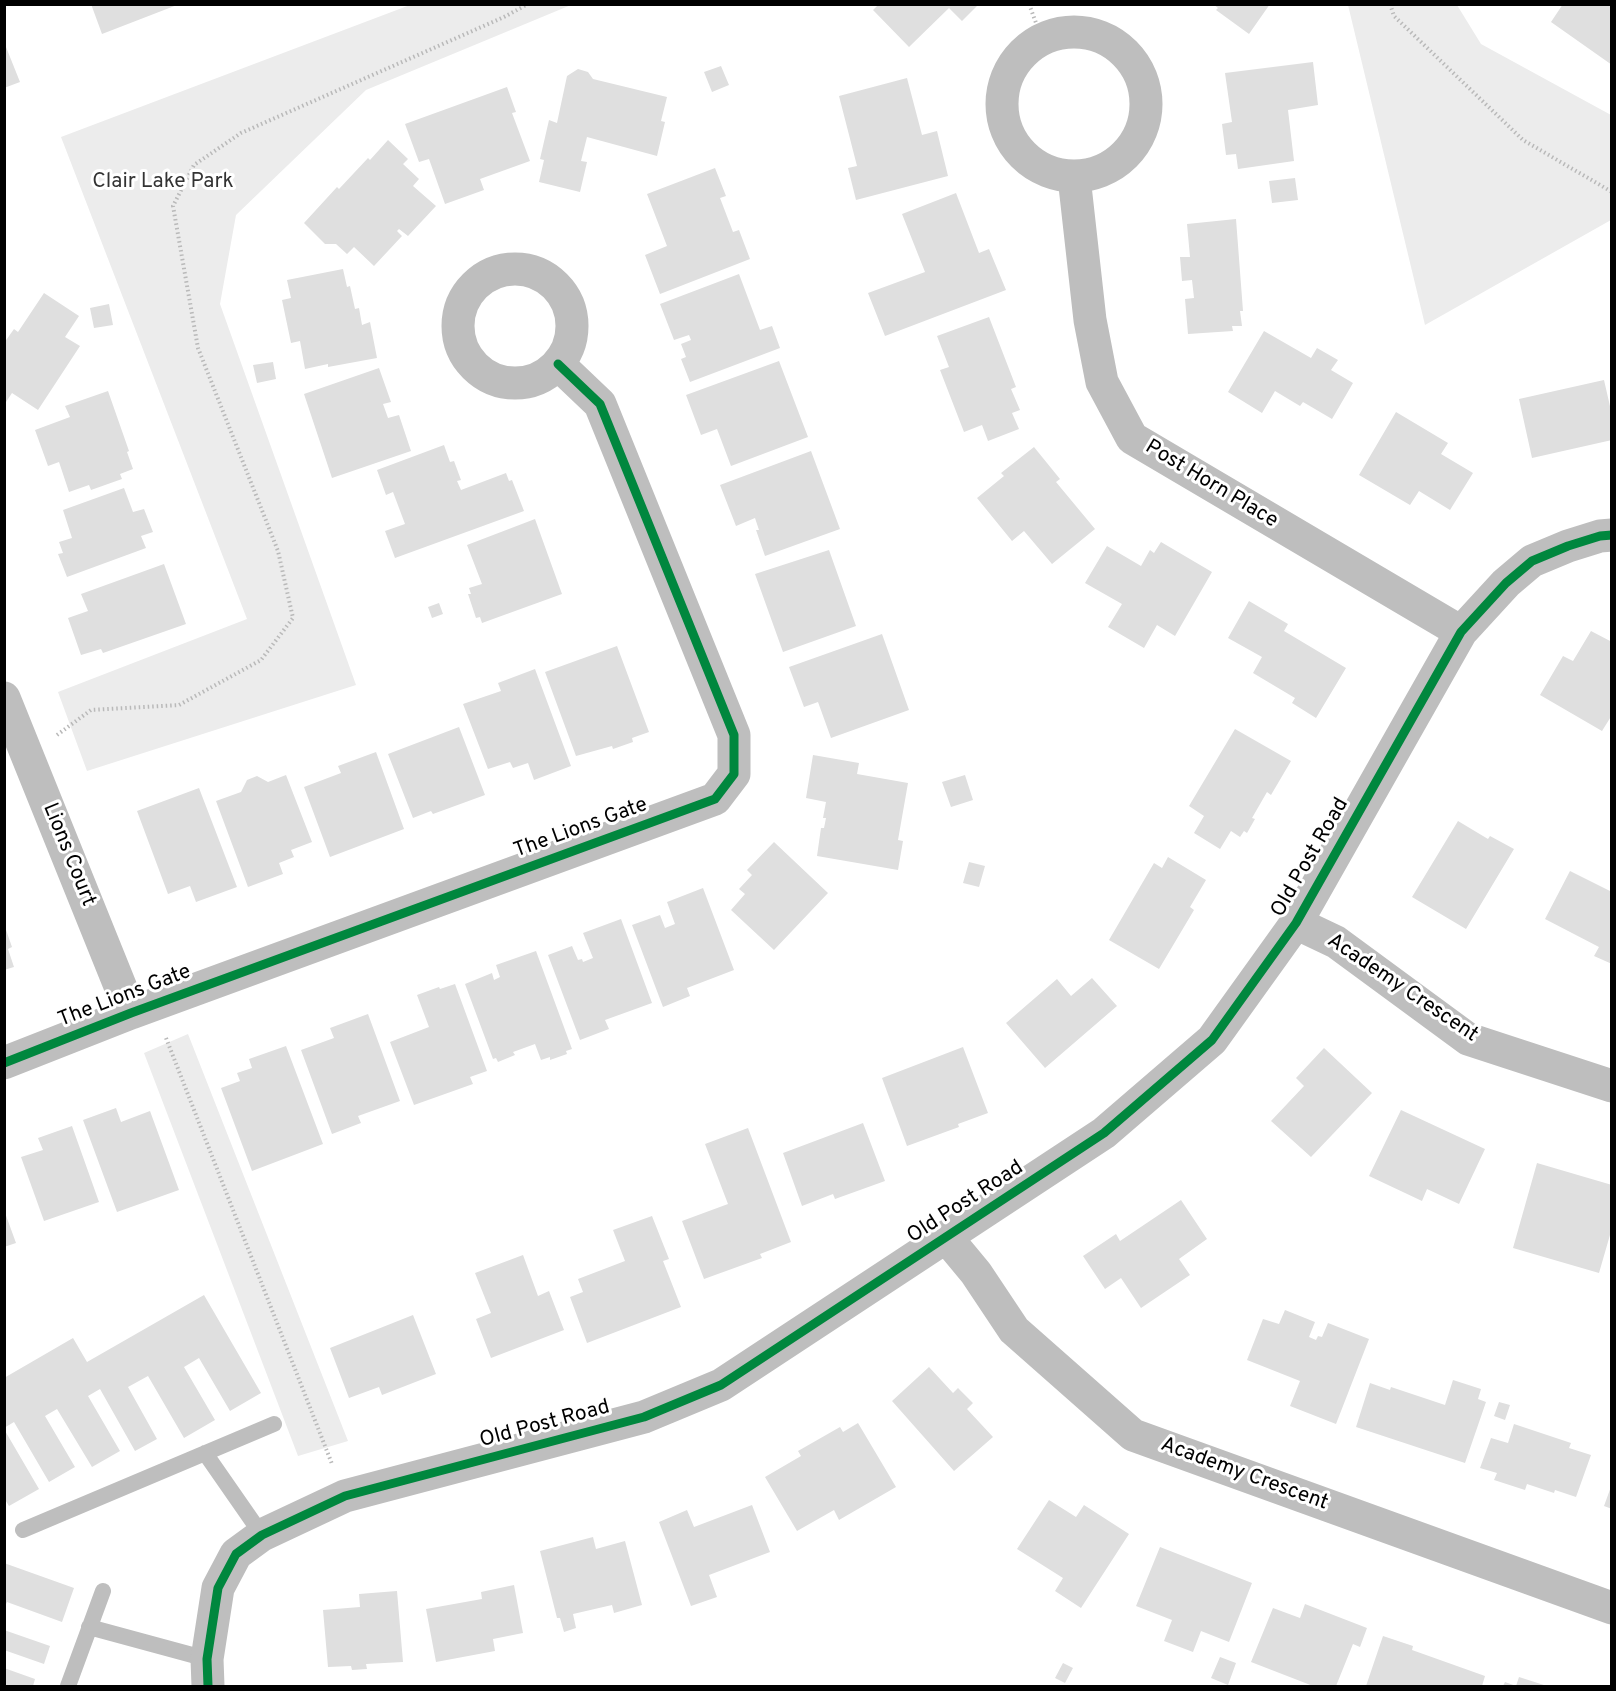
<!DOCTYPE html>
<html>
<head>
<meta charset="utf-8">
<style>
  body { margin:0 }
  #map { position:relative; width:1616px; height:1691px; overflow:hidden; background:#fff; font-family:Overpass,sans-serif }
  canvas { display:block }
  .frame { position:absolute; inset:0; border:6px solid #000; pointer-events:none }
</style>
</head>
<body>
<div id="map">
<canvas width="1616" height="1691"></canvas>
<div class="frame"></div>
</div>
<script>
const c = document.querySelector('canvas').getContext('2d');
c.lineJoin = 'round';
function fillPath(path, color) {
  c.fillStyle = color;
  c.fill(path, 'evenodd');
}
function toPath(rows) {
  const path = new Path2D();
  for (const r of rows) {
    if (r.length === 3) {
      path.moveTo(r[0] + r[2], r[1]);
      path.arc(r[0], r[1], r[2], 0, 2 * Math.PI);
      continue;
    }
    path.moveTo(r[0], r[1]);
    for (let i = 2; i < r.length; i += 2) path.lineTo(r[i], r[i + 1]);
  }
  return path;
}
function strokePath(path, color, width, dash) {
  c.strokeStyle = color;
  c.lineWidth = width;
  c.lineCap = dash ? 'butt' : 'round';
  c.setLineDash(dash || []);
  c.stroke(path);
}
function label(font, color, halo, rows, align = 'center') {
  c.font = font + ' Overpass,sans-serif';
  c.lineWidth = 6;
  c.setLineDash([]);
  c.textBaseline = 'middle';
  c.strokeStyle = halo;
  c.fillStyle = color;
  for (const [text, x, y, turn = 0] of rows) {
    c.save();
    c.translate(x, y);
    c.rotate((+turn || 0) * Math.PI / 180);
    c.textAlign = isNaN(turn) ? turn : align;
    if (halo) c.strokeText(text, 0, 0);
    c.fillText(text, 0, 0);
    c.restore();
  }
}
fillPath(toPath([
  [410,5,571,5,366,90,236,215,220,304,356,685,87,771,58,692,247,619,61,137],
  [1348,5,1457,5,1481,44,1611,115,1611,220,1425,325],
  [188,1034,348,1441,298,1456,144,1053]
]), '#ececec');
fillPath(toPath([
  [91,4,177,4,177,5,102,34],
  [879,4,979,4,962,21,949,8,909,47,873,10],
  [1213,4,1270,4,1249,34,1216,10,1218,8],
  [1563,4,1612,4,1612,65,1551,22],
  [4,42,20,82,4,88],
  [1313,62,1318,105,1288,110,1294,161,1238,169,1236,154,1226,155,1222,124,1232,122,1225,73],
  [721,66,729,85,712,92,704,72],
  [578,69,588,72,593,79,667,97,661,121,665,122,657,156,587,137,581,161,587,162,580,192,539,182,544,160,540,159,549,120,557,123,567,76],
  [907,78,922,135,937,131,948,176,856,200,848,168,857,166,839,96],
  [507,87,516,112,512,113,530,161,480,179,484,190,445,204,429,159,419,162,405,124],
  [388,140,408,159,403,164,419,179,413,186,436,206,408,236,399,229,397,231,402,236,374,266,354,247,347,254,336,244,325,244,304,223,337,187,339,189,368,158,370,160],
  [715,168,726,196,720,198,733,232,739,230,750,259,660,294,645,255,667,246,647,194],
  [1295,178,1298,200,1272,203,1269,181],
  [956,193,979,253,989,249,1006,290,885,336,868,293,925,272,902,214],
  [1236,219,1243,311,1240,311,1242,326,1232,326,1233,331,1188,334,1185,299,1194,298,1192,280,1182,281,1180,257,1190,257,1187,224],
  [343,269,347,287,350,286,355,309,359,308,362,325,370,322,377,358,328,367,328,364,305,369,300,341,291,343,282,300,291,298,287,280],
  [739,274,760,330,772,326,780,348,690,382,681,359,686,357,681,344,691,340,689,335,674,340,660,304],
  [44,293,79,316,65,337,80,346,38,410,12,393,4,405,4,343,14,329,18,332],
  [109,304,113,325,94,328,90,308],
  [989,317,1016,387,1011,389,1020,410,1012,413,1019,429,988,441,982,425,964,432,940,370,949,367,937,336],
  [1264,331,1311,358,1317,348,1338,360,1331,370,1353,383,1332,419,1303,402,1300,406,1275,391,1262,413,1228,392],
  [779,361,808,437,731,466,717,429,701,435,686,395],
  [273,362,276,379,257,383,253,365],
  [379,368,391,402,383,404,388,418,399,415,411,451,332,478,304,394],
  [1604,380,1612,415,1612,440,1532,458,1519,399],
  [108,391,129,451,127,452,133,469,120,474,122,479,91,490,89,485,69,492,59,462,48,466,35,430,70,417,65,406],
  [1396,412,1448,443,1441,454,1473,473,1450,510,1419,491,1410,505,1359,475],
  [444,445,450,462,454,461,461,480,457,481,461,490,506,473,509,481,512,480,524,511,395,558,385,531,405,524,393,492,386,495,377,470],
  [1034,447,1060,479,1056,482,1095,529,1052,564,1024,531,1012,541,977,498,1004,476,1001,473],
  [811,451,840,529,765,556,756,530,759,530,755,518,736,526,720,485],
  [124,488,133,512,144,509,153,532,141,536,146,548,67,577,58,554,63,553,59,542,72,538,63,510],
  [535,519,562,594,482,623,480,617,476,618,468,594,471,594,469,588,482,584,467,545],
  [1161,542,1212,572,1175,636,1157,625,1144,648,1108,627,1122,604,1085,583,1107,546,1141,566,1150,550,1154,553],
  [829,550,856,626,783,652,755,574],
  [164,564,186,624,103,653,101,649,81,655,68,618,88,611,81,594],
  [1249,601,1288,624,1284,631,1346,668,1316,718,1292,703,1295,698,1253,673,1262,657,1228,638],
  [439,603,443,614,432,618,428,607],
  [1591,631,1612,642,1612,715,1602,731,1540,695,1563,656,1573,661],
  [882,634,909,710,831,738,818,702,804,707,789,667],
  [617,646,649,732,632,738,633,742,613,749,612,746,576,756,545,672],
  [535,669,571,766,534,780,528,763,513,768,510,762,488,769,463,704,501,691,498,683],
  [459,727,485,795,433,814,431,811,413,818,388,754],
  [1235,729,1291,761,1271,795,1267,792,1252,818,1255,819,1247,833,1244,831,1240,837,1231,831,1220,849,1194,833,1204,816,1189,806],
  [376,752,404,829,330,857,304,787,341,773,338,766],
  [813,755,859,763,857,774,908,783,898,840,903,841,898,870,817,856,821,828,824,828,826,818,823,818,826,802,806,798],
  [286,775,312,842,291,850,294,857,279,863,283,874,248,887,216,801,241,792,247,780,257,776,268,782],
  [965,775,973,800,951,807,942,782],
  [199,788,237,887,196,902,190,886,168,894,137,811],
  [1458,821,1488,839,1490,836,1514,849,1466,929,1412,897],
  [774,842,828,893,774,950,731,910,745,894,739,889,752,875,747,870],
  [1168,857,1206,880,1190,907,1194,910,1159,969,1109,940,1154,863,1162,868],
  [969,862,985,866,979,887,963,883],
  [1570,871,1612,892,1612,964,1594,956,1599,947,1545,919],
  [703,888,734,970,687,988,690,996,663,1007,632,925,660,915,665,928,675,924,667,902],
  [621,919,652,1003,605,1020,609,1029,580,1040,548,955,572,946,578,960,582,959,583,962,593,958,583,933],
  [5,927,12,947,8,949,14,967,4,970],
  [536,951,572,1049,566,1051,567,1054,550,1060,550,1057,541,1060,535,1044,513,1052,515,1055,498,1062,496,1058,493,1059,465,984,492,973,494,980,500,977,496,965],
  [1092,978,1117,1006,1045,1068,1006,1023,1057,979,1071,996],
  [455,984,487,1071,470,1077,473,1084,414,1105,390,1042,429,1027,417,995,439,987,440,989],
  [368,1014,400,1101,358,1116,361,1123,332,1134,301,1050,334,1038,330,1028],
  [286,1046,323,1144,252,1171,221,1088,240,1081,237,1073,252,1068,249,1059],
  [963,1047,988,1113,958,1124,959,1127,907,1146,882,1078],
  [1324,1048,1372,1093,1311,1157,1271,1121,1304,1086,1296,1078],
  [116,1108,121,1122,150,1111,179,1190,117,1212,83,1120],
  [1401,1110,1485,1149,1459,1204,1427,1189,1422,1201,1369,1176],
  [863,1123,885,1181,835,1199,833,1194,802,1206,783,1153],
  [72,1126,99,1202,44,1221,21,1157,43,1150,38,1138],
  [748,1128,791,1242,760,1254,762,1258,704,1279,682,1221,728,1204,705,1144],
  [1537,1163,1612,1185,1612,1228,1599,1273,1513,1248],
  [1181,1200,1207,1239,1179,1259,1190,1275,1141,1308,1121,1278,1105,1289,1083,1256,1116,1234,1120,1241],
  [4,1210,16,1243,4,1247],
  [652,1216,669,1259,663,1261,681,1307,587,1343,570,1297,583,1292,578,1279,625,1261,613,1230],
  [523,1255,538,1296,549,1291,564,1330,491,1358,476,1319,491,1313,475,1273],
  [204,1295,261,1393,230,1411,199,1358,184,1367,215,1420,184,1438,148,1376,128,1387,157,1439,135,1451,100,1389,88,1396,120,1451,92,1467,57,1409,45,1416,75,1467,49,1482,14,1422,4,1428,4,1378,73,1338,87,1362],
  [1285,1310,1315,1322,1309,1337,1316,1340,1318,1336,1322,1337,1328,1323,1369,1339,1336,1424,1290,1406,1300,1381,1247,1360,1263,1319,1279,1324],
  [413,1315,436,1374,382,1395,379,1387,349,1398,330,1348],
  [929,1367,953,1393,958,1388,973,1403,967,1409,993,1437,954,1471,892,1401],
  [1453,1380,1481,1389,1478,1399,1486,1402,1465,1463,1356,1427,1370,1383,1390,1390,1391,1387,1445,1405],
  [1499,1402,1510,1405,1505,1420,1494,1416],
  [858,1423,896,1487,839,1520,834,1510,797,1531,765,1477,801,1456,798,1451,840,1427,843,1432],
  [1514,1424,1571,1443,1569,1448,1591,1455,1576,1497,1555,1490,1554,1493,1527,1484,1525,1490,1494,1480,1497,1473,1480,1468,1491,1438,1508,1443],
  [4,1429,39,1489,9,1506,4,1498],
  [1612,1484,1612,1509,1604,1506],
  [1049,1500,1076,1517,1084,1505,1129,1534,1081,1608,1055,1591,1063,1578,1017,1549],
  [752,1505,770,1552,709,1575,717,1597,691,1606,659,1522,687,1510,694,1527],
  [593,1537,596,1549,625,1541,642,1605,614,1613,612,1605,573,1614,576,1628,564,1632,560,1618,557,1618,540,1551],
  [1160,1547,1252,1583,1229,1642,1201,1631,1193,1652,1164,1641,1172,1620,1136,1606],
  [4,1563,74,1588,62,1622,7,1602,4,1608],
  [514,1585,523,1633,493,1639,495,1651,436,1662,426,1609,482,1599,481,1592],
  [397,1591,403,1662,366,1664,367,1669,352,1670,351,1666,328,1667,323,1610,360,1607,359,1594],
  [1305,1604,1367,1628,1360,1647,1353,1644,1336,1686,1313,1686,1251,1662,1273,1608,1300,1618],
  [4,1630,50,1646,44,1664,4,1650],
  [1383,1636,1413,1646,1412,1650,1485,1676,1482,1686,1366,1686],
  [1220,1657,1236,1663,1228,1685,1211,1678],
  [1063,1663,1073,1668,1065,1683,1055,1678],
  [4,1668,35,1679,33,1686,4,1686],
  [1519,1677,1547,1686,1503,1686,1505,1682,1516,1686]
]), '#dfdfdf');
strokePath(toPath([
  [1029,4,1042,39],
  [1390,4,1394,16,1523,140,1612,192],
  [57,735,91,710,179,705,261,660,293,618,278,551,198,348,173,206,194,165,241,133,504,17,528,4],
  [166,1038,332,1464]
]), '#b9b9b9', 4, [1.5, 3]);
strokePath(toPath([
  [205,1453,262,1535],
  [23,1530,274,1424],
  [89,1627,207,1659],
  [68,1686,103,1591]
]), '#bebebe', 16);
strokePath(toPath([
  [1074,104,72],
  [1074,177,1090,320,1102,382,1132,438,1461,632],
  [515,326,57],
  [4,698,131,1013],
  [1296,923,1336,942,1468,1039,1612,1086],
  [4,1063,131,1013,715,799,734,774,734,735,600,404,558,364],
  [947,1238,976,1273,1014,1330,1133,1435,1612,1608],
  [208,1686,207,1659,218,1588,236,1554,262,1535,345,1496,644,1417,721,1385,1104,1133,1212,1040,1296,923,1461,632,1506,583,1532,561,1568,546,1600,536,1612,535]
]), '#bebebe', 33);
strokePath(toPath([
  [4,1063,131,1013,715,799,734,774,734,735,600,404,558,364],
  [208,1686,207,1659,218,1588,236,1554,262,1535,345,1496,644,1417,721,1385,1104,1133,1212,1040,1296,923,1461,632,1506,583,1532,561,1568,546,1600,536,1612,535]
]), '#00873e', 9);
label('21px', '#333', '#fff', [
  ["Clair Lake Park",163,183]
]);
label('21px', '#000', '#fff', [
  ["Post Horn Place",1211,485,31],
  ["The Lions Gate",581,829,-20],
  ["Lions Court",68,855,68],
  ["Old Post Road",1311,858,-60],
  ["Academy Crescent",1402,989,34],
  ["The Lions Gate",125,997,-21],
  ["Old Post Road",966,1203,-33],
  ["Old Post Road",545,1425,-15],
  ["Academy Crescent",1244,1475,20]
]);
</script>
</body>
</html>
